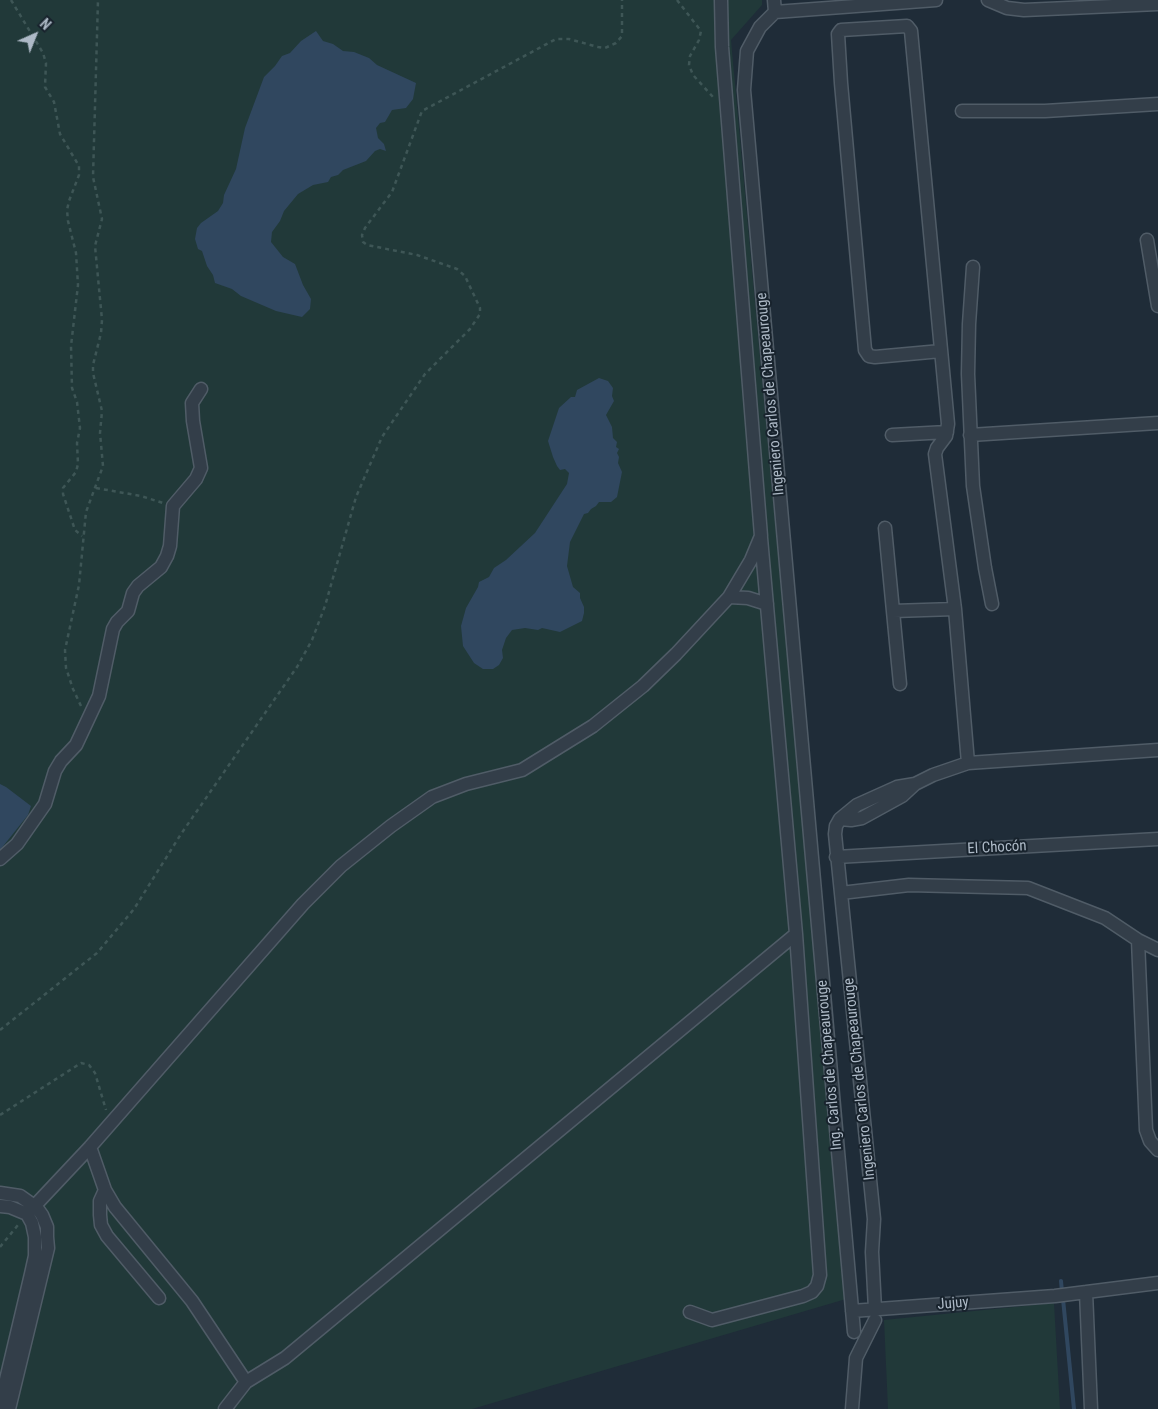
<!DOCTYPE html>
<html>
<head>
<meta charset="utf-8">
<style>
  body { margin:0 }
  #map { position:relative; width:1158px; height:1409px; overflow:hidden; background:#1f2c38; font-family:"Roboto Condensed",sans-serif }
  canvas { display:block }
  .north { position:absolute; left:10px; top:10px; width:50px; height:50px; -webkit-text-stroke:4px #18232d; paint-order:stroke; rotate:44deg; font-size:14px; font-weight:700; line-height:20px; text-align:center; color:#adb9c6 }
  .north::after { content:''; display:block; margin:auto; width:18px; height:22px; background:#adb9c6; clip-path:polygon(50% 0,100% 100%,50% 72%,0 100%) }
</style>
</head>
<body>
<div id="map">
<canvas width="1158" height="1409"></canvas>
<div class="north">N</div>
</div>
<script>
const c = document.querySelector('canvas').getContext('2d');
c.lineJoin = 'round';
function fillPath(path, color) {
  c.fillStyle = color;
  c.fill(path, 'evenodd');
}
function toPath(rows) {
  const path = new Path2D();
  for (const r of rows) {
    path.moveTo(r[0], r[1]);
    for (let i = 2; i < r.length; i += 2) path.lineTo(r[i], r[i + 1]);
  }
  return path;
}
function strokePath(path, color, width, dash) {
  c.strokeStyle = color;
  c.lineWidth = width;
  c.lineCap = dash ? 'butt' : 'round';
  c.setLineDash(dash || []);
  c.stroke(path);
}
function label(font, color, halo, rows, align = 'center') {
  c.font = font + ' "Roboto Condensed",sans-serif';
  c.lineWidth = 4;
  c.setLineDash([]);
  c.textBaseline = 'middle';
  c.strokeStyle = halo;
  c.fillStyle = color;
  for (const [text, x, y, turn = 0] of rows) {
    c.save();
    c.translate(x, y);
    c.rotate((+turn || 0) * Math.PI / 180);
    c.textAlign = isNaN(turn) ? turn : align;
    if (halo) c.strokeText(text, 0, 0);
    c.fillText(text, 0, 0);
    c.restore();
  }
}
fillPath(toPath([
  [0,0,762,0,762,5,731,40,846,1299,472,1409,0,1409],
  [1054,1303,1060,1409,888,1409,884,1320]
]), '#213939');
fillPath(toPath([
  [316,31,323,41,333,44,343,51,354,52,369,58,377,65,416,83,413,99,406,108,392,110,385,122,380,123,376,128,378,138,384,144,386,151,380,149,375,151,366,161,343,170,338,175,331,177,328,182,313,185,298,194,284,211,280,221,272,232,271,242,283,257,295,264,303,285,311,299,310,309,302,317,276,311,241,296,232,289,215,283,213,275,207,266,202,251,198,249,195,239,197,228,201,223,218,211,223,203,224,195,236,169,245,128,264,77,275,66,282,56,290,53,301,41],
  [599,378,608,381,613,388,612,396,614,401,606,415,612,427,613,438,617,442,616,447,619,449,617,453,619,457,618,463,622,472,617,497,611,502,599,502,596,506,591,509,588,513,584,514,570,542,567,566,573,587,580,593,580,598,584,607,584,613,582,621,560,632,542,628,538,630,525,628,512,630,506,638,502,650,503,658,499,665,493,669,483,669,474,663,463,646,461,626,466,608,478,587,479,582,489,577,494,568,506,560,535,533,567,484,569,473,565,469,560,470,557,466,553,457,548,441,559,408,571,397,575,397,577,390],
  [0,784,6,787,31,806,28,815,0,850]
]), '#30475f');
strokePath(toPath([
  [1061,1281,1062,1292],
  [1063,1299,1074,1409]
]), '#30475f', 4);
const minor = toPath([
  [774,0,775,12,760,27,747,51,744,90,854,1332],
  [988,0,1007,8,1024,10,1158,4],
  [775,12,936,0],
  [962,111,1045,111,1158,104],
  [1147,240,1158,306],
  [973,267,969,324,968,374,973,486,985,568,992,604],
  [941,351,875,357,869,356,865,350,841,83,838,34,841,30,907,26,911,31,948,424,946,436,937,448,935,454,955,609,968,763],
  [892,435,947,432],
  [970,435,1158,423],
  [885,528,900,684],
  [729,597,748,598,767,604],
  [893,611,955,609],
  [840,819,851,820,862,818,902,796,915,784,933,775,968,763,1158,750],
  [836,857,1158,839],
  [0,859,17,844,45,804,55,771,61,761,76,745,99,696,113,629,117,622,128,611,133,593,138,586,161,567,167,556,170,546,173,506,196,479,201,468,193,421,192,403,201,389],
  [841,893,909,885,1028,888,1105,918,1138,940,1158,950],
  [1138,940,1146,1130,1150,1141,1158,1150],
  [90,1147,105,1190,115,1207,192,1301,246,1382,285,1358,796,934],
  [105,1190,100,1201,100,1215,101,1225,107,1236,159,1298],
  [0,1193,20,1196,37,1208,42,1215,47,1227,47,1237,48,1248,9,1409],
  [0,1206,10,1207,27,1214,32,1223,35,1237,35,1256,31,1274,0,1405],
  [27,1214,90,1147,303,904,341,866,391,826,432,797,466,784,522,770,593,726,643,686,676,654,729,597,751,560,761,536,722,47,721,0],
  [1086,1292,1091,1409],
  [875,1309,872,1252,874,1219,835,834,836,826,840,819,857,805,897,787,915,784],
  [852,1311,1055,1296,1158,1283],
  [690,1312,712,1320,803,1296,812,1292,817,1286,820,1275,796,934,761,538],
  [225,1409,246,1382],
  [852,1409,856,1358,875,1320]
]);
strokePath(minor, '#505c67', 15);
strokePath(toPath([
  [11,0,43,53,46,63,45,87,54,102,60,134,79,166,79,175,69,201,67,210,68,221,76,253,78,285,71,346,72,388,77,402,80,428,77,443,78,464,76,472,63,488,63,494,75,530,82,536],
  [677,0,701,31,699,40,690,56,689,65,693,75,713,97],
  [96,488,141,496,163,503],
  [81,706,73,689,66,668,65,650,79,585,86,512,103,466,100,433,102,411,93,373,93,365,101,333,102,320,95,246,102,219,93,177,98,0],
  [0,1030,97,953,134,909,181,834,297,667,312,640,325,606,356,497,382,437,425,374,470,329,480,314,480,308,465,276,457,269,417,255,367,245,363,242,362,235,365,228,392,192,422,111,556,39,569,39,598,47,605,48,616,43,622,36,622,0],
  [0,1115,81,1063,89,1065,95,1073,106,1110],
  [0,1247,18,1225]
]), '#3e5656', 2.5, [4, 4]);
strokePath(minor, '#333e49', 12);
label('15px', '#adb9c6', '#18232d', [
  ["Ingeniero Carlos de Chapeaurouge",771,394,-95],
  ["El Chocón",997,848,-3],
  ["Ing. Carlos de Chapeaurouge",830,1065,-95],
  ["Ingeniero Carlos de Chapeaurouge",860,1079,-96],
  ["Jujuy",953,1304,-5]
]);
</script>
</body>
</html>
